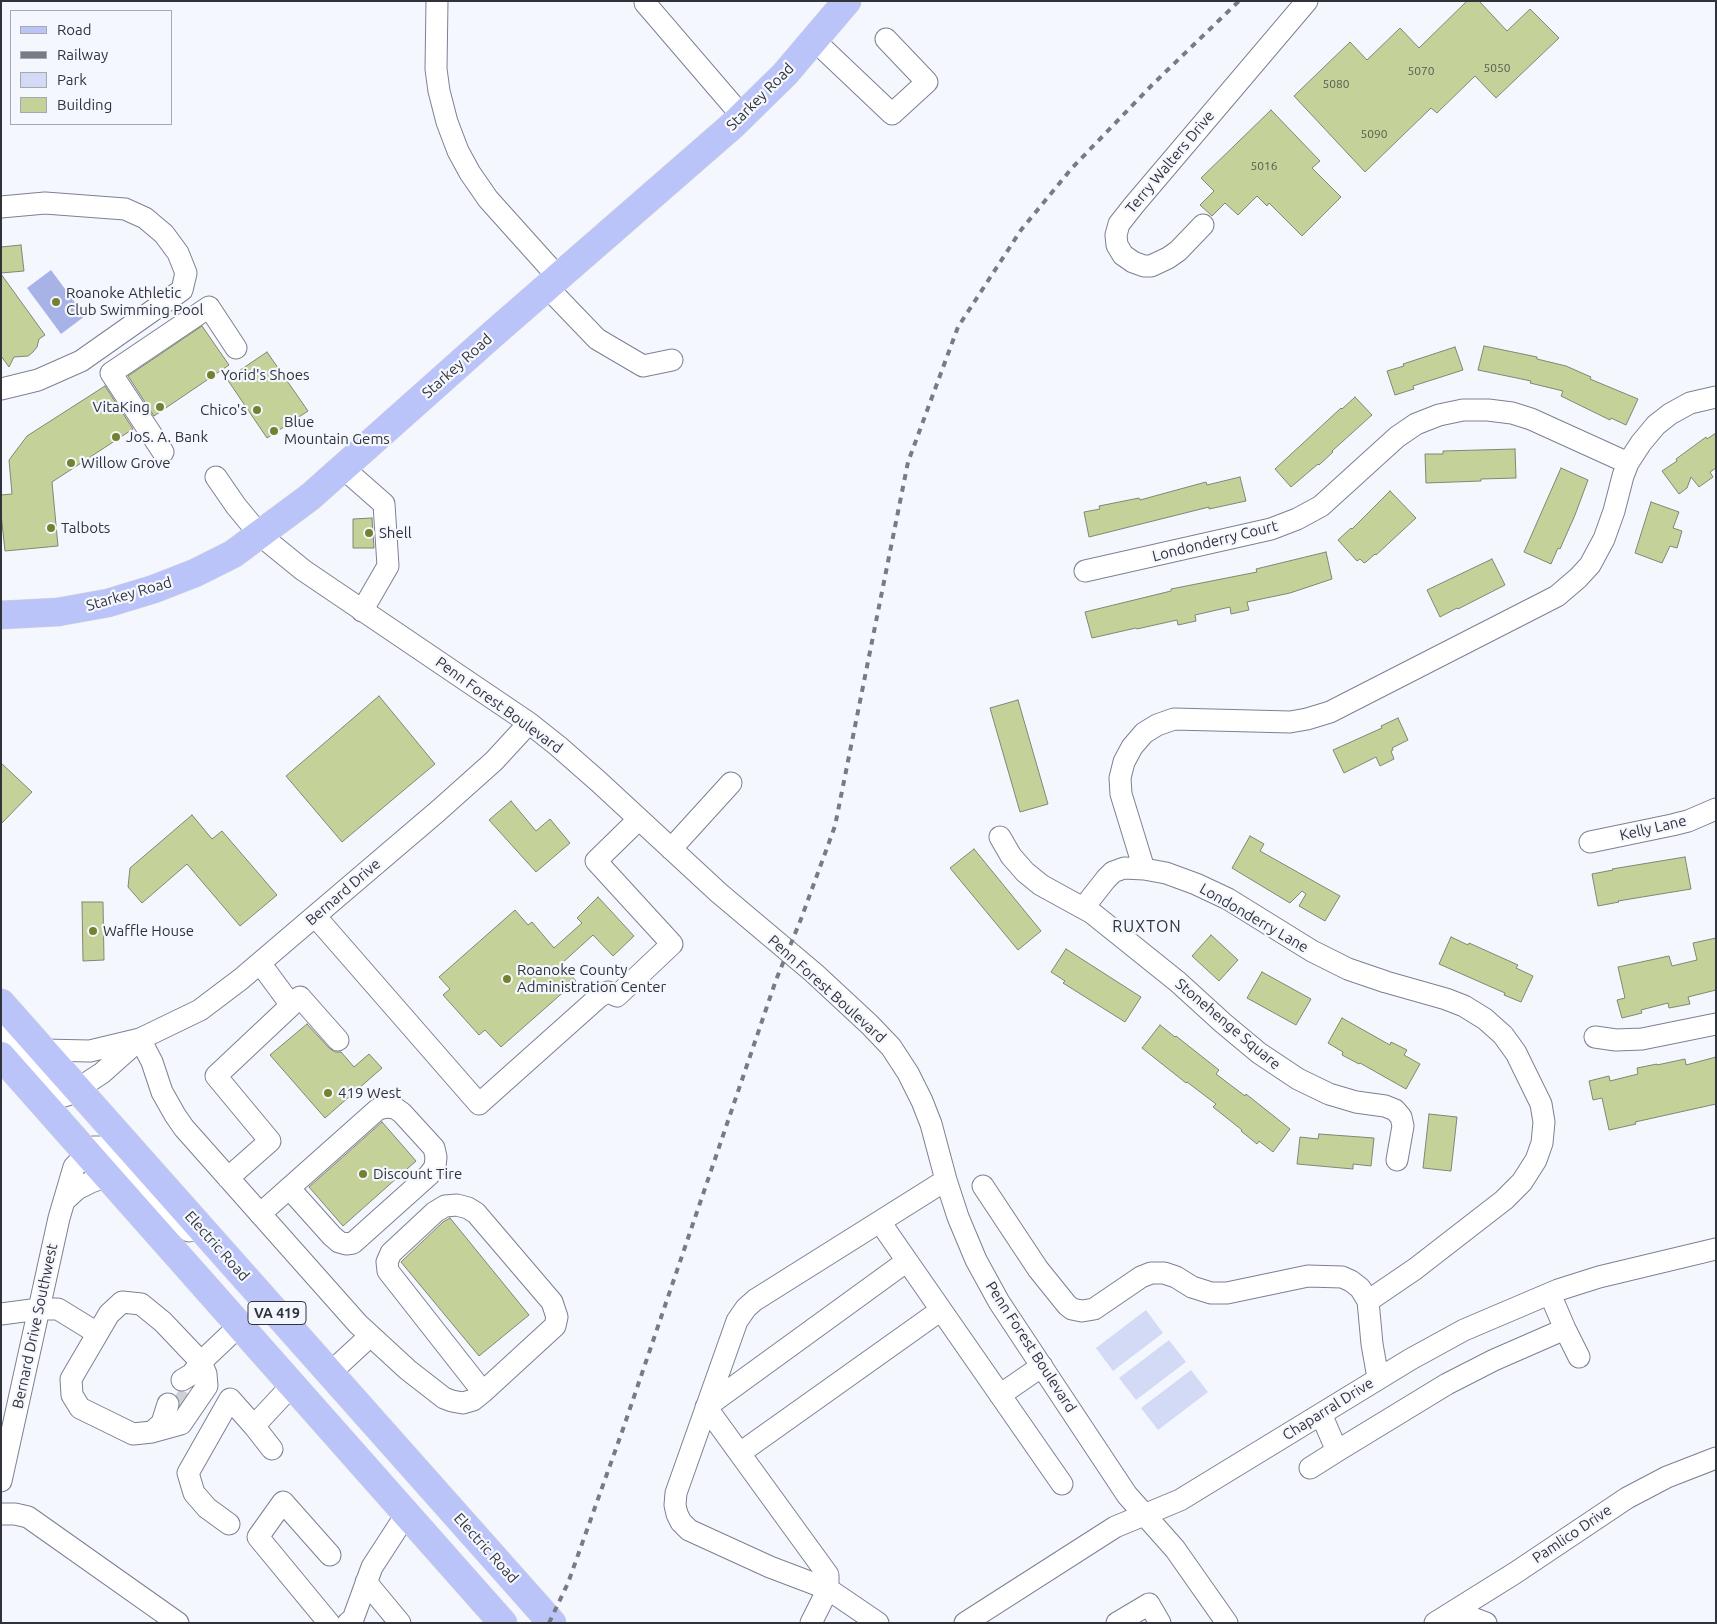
<!DOCTYPE html>
<html>
<head>
<meta charset="utf-8">
<style>
  body { margin:0 }
  #map { position:relative; width:1717px; height:1624px; overflow:hidden; background:#f5f7ff; font-family:Ubuntu,sans-serif }
  canvas { display:block }
  .frame { position:absolute; inset:0; border:2px solid #31333b; pointer-events:none }
  .legend { position:absolute; left:10px; top:10px; width:162px; height:115px; box-sizing:border-box; background:#f5f7ff; border:1px solid #a7a9b1; margin:0; padding:6px 9px; list-style:none; font-size:15px; color:#31333b }
  .legend li { display:flex; align-items:center; gap:10px; height:25px }
  .legend b { width:25px; border:1px solid #a7a9b1 }
</style>
</head>
<body>
<div id="map">
<canvas width="1717" height="1624"></canvas>
<div class="frame"></div>
<ul class="legend">
<li><b style="height:6px;background:#bbc4f8"></b>Road</li>
<li><b style="height:6px;background:#797b83"></b>Railway</li>
<li><b style="height:14px;background:#d3daf6"></b>Park</li>
<li><b style="height:14px;background:#c4d198"></b>Building</li>
</ul>
</div>
<script>
const c = document.querySelector('canvas').getContext('2d');
c.lineJoin = 'round';
function fillPath(path, color) {
  c.fillStyle = color;
  c.fill(path, 'evenodd');
}
function toPath(rows) {
  const path = new Path2D();
  for (const r of rows) {
    path.moveTo(r[0], r[1]);
    for (let i = 2; i < r.length; i += 2) path.lineTo(r[i], r[i + 1]);
  }
  return path;
}
function strokePath(path, color, width, dash) {
  c.strokeStyle = color;
  c.lineWidth = width;
  c.lineCap = dash ? 'butt' : 'round';
  c.setLineDash(dash || []);
  c.stroke(path);
}
function label(font, color, halo, rows, align = 'center') {
  c.font = font + ' Ubuntu,sans-serif';
  c.lineWidth = 4.5;
  c.setLineDash([]);
  c.textBaseline = 'middle';
  c.strokeStyle = halo;
  c.fillStyle = color;
  for (const [text, x, y, turn = 0] of rows) {
    c.save();
    c.translate(x, y);
    c.rotate((+turn || 0) * Math.PI / 180);
    c.textAlign = isNaN(turn) ? turn : align;
    if (halo) c.strokeText(text, 0, 0);
    c.fillText(text, 0, 0);
    c.restore();
  }
}
fillPath(toPath([
  [1146,1310,1163,1333,1113,1371,1096,1348],
  [1169,1340,1186,1362,1136,1400,1119,1378],
  [1191,1370,1208,1392,1158,1430,1141,1408]
]), '#d3daf6');
fillPath(toPath([
  [51,270,85,316,61,334,27,288]
]), '#a7b2e7');
const building = toPath([
  [1467,1,1479,1,1507,31,1530,9,1559,38,1496,98,1475,76,1437,113,1431,108,1365,172,1294,96,1350,42,1367,60,1400,28,1419,48,1467,1],
  [1271,110,1320,161,1312,168,1341,197,1302,236,1269,203,1267,206,1257,196,1238,215,1225,203,1212,216,1200,205,1214,191,1201,178,1271,110],
  [21,245,24,271,1,273,1,247,21,245],
  [1,274,45,335,39,339,37,347,33,352,28,356,14,357,9,367,1,356,1,274],
  [202,326,229,365,154,416,128,376,202,326],
  [1484,346,1537,357,1537,359,1566,366,1591,377,1590,379,1638,399,1626,425,1611,418,1610,420,1561,396,1563,391,1530,383,1531,381,1478,370,1484,346],
  [1455,347,1463,370,1413,386,1414,389,1395,395,1387,371,1404,366,1403,364,1455,347],
  [267,352,308,411,267,438,227,379,267,352],
  [105,386,133,429,52,482,58,546,5,551,1,514,1,495,12,494,9,460,27,436,105,386],
  [1355,397,1372,415,1332,451,1333,452,1319,465,1318,464,1291,487,1275,469,1341,408,1342,409,1355,397],
  [1716,433,1716,468,1710,472,1713,477,1699,487,1691,477,1687,488,1679,494,1662,471,1677,461,1676,459,1706,437,1707,439,1716,433],
  [1515,449,1516,478,1481,479,1481,481,1426,483,1425,454,1443,454,1443,451,1515,449],
  [1561,468,1588,480,1575,515,1560,549,1558,548,1551,564,1524,552,1561,468],
  [1240,477,1246,501,1209,509,1209,507,1089,537,1084,512,1100,509,1099,506,1139,498,1140,500,1206,482,1207,485,1240,477],
  [1390,491,1416,518,1376,555,1375,554,1366,562,1364,563,1360,559,1357,561,1338,540,1351,528,1352,529,1390,491],
  [1651,502,1679,512,1673,528,1682,531,1677,548,1670,546,1662,563,1635,553,1651,502],
  [372,518,374,548,353,548,353,519,372,518],
  [1326,552,1332,579,1290,593,1247,602,1249,610,1231,614,1230,607,1195,615,1196,621,1178,625,1177,620,1137,629,1136,628,1092,638,1085,612,1171,591,1171,589,1257,572,1256,569,1326,552],
  [1492,559,1505,585,1458,609,1457,608,1440,617,1427,590,1492,559],
  [379,696,435,764,342,842,286,776,379,696],
  [1018,700,1048,804,1020,812,990,708,1018,700],
  [1398,718,1408,740,1392,748,1393,750,1391,751,1394,759,1380,766,1376,757,1344,773,1333,750,1382,728,1381,726,1398,718],
  [1,763,32,792,1,824,1,763],
  [511,801,536,831,550,819,570,843,536,872,489,820,511,801],
  [192,815,212,839,222,831,277,895,240,926,187,864,142,903,128,887,130,868,192,815],
  [1250,836,1264,844,1260,851,1340,896,1325,921,1299,906,1306,894,1302,891,1290,903,1232,868,1250,836],
  [974,849,1041,931,1018,950,950,868,974,849],
  [1685,857,1691,889,1618,901,1619,902,1598,906,1592,874,1613,870,1612,869,1685,857],
  [598,897,634,936,613,956,593,935,561,964,576,981,501,1047,485,1030,479,1035,443,995,450,989,439,977,515,910,528,925,532,922,554,948,582,923,577,918,598,897],
  [82,902,103,902,104,960,83,961,82,902],
  [1211,935,1238,960,1219,981,1192,956,1211,935],
  [1451,937,1468,945,1469,943,1518,965,1516,968,1533,976,1521,1002,1504,995,1505,993,1439,964,1451,937],
  [1716,938,1716,990,1688,997,1690,1004,1669,1008,1668,1003,1641,1010,1642,1013,1622,1018,1617,1000,1625,998,1618,967,1669,956,1672,966,1697,960,1693,943,1716,938],
  [1066,949,1141,997,1125,1022,1063,983,1065,981,1051,972,1066,949],
  [1262,972,1311,999,1296,1025,1247,998,1262,972],
  [1342,1018,1390,1045,1391,1042,1407,1050,1404,1055,1420,1064,1406,1089,1360,1063,1359,1064,1342,1055,1343,1052,1328,1043,1342,1018],
  [307,1024,329,1048,335,1052,341,1052,354,1067,369,1054,382,1068,325,1118,270,1055,307,1024],
  [1160,1025,1175,1037,1176,1036,1219,1070,1216,1074,1245,1096,1246,1094,1290,1129,1273,1152,1259,1141,1257,1144,1241,1131,1242,1130,1213,1107,1216,1104,1187,1082,1186,1083,1142,1048,1160,1025],
  [1716,1057,1716,1104,1635,1122,1636,1124,1609,1130,1602,1098,1593,1100,1589,1081,1609,1076,1610,1081,1638,1074,1637,1068,1657,1064,1657,1065,1685,1059,1686,1065,1716,1057],
  [1429,1114,1457,1117,1451,1171,1423,1168,1429,1114],
  [382,1122,416,1161,343,1226,309,1187,382,1122],
  [1319,1134,1374,1138,1371,1166,1353,1164,1353,1169,1297,1164,1300,1137,1318,1139,1319,1134],
  [450,1218,529,1315,479,1356,401,1262,443,1222,450,1218]
]);
fillPath(building, '#c4d198');
strokePath(building, '#828673', 1);
strokePath(toPath([
  [178,1412,193,1387]
]), '#ced0d8', 21, [21, 11]);
const minor = toPath([
  [437,1,436,69,439,91,447,122,458,151,470,173,488,199,558,277],
  [645,3,742,116],
  [814,40,892,114,927,82,886,39],
  [1,207,45,203,125,209,145,218,164,234,178,253,186,273,182,290,81,361,38,380,1,389],
  [1203,225,1178,251,1168,258,1151,266,1144,266,1133,262,1123,255,1117,245,1116,235,1119,224,1134,205,1307,1],
  [547,287,597,339,643,366,672,360],
  [163,452,111,373,209,307,236,348],
  [343,468,384,504,388,566,362,611],
  [216,477,236,506,260,535,303,570,529,723,558,746,599,782,719,893,814,973,870,1025,891,1047,908,1073,922,1101,931,1124,946,1180,958,1217,976,1260,999,1302,1127,1495,1175,1549,1227,1623],
  [1085,571,1271,529,1297,519,1321,506,1397,437,1416,424,1439,415,1463,410,1488,410,1512,413,1531,419,1628,463],
  [1000,837,1011,856,1025,872,1041,885,1092,913,1178,982,1223,1023,1259,1053,1298,1079,1329,1094,1356,1102,1385,1106,1395,1110,1401,1117,1403,1126,1397,1160],
  [1590,842,1672,825,1688,821,1716,809],
  [671,849,731,783],
  [1084,907,1106,879,1113,872,1124,868,1144,869],
  [315,916,479,1104,600,996,608,992,617,996,672,944,596,861,639,819],
  [260,963,291,1005],
  [1,1034,51,1088,58,1094,64,1096,70,1094,102,1073,138,1041],
  [1595,1037,1616,1040,1642,1039,1716,1024],
  [140,1039,152,1062,162,1092,175,1115,184,1128,358,1324,408,1370,444,1398,452,1401,463,1403,473,1400,483,1392],
  [43,1050,90,1051,140,1039,200,1010,241,979,438,811,494,761,529,723],
  [228,1178,270,1141,216,1076,300,997,338,1040],
  [983,1186,1038,1269,1067,1305,1072,1309,1082,1311,1094,1309,1141,1277,1151,1273,1164,1273,1176,1277,1192,1287,1211,1293,1227,1293,1308,1276,1342,1277,1351,1281,1360,1288,1368,1301],
  [64,1201,77,1189,91,1182,108,1176],
  [457,1205,468,1208,476,1213,552,1302,557,1317,555,1326,483,1392,388,1271,387,1262,391,1253,435,1212,445,1206,457,1205],
  [260,1214,378,1109,387,1107,395,1108,402,1113,434,1148,436,1157,435,1167,429,1175,353,1243,346,1244,339,1242,332,1236,289,1188],
  [880,1222,1062,1484],
  [1,1314,39,1309,58,1309,97,1333],
  [1565,1329,1579,1357],
  [330,1373,370,1336],
  [1378,1378,1372,1344,1368,1301,1415,1269,1504,1200,1522,1182,1536,1160,1542,1143,1544,1122,1541,1104,1516,1053,1503,1035,1485,1019,1464,1006,1446,999,1386,982,1348,969,1312,951,1228,899,1196,884,1166,873,1144,869,1121,794,1120,778,1124,762,1132,747,1144,733,1157,725,1174,719,1290,722,1307,719,1330,712,1557,596,1578,578,1590,565,1604,539,1614,511,1623,476,1628,463,1641,443,1656,425,1670,414,1690,403,1716,397],
  [182,1380,192,1374,201,1362,206,1374,207,1386,181,1424,152,1432,133,1434,80,1408,72,1395,71,1379,109,1314,122,1302,141,1304,163,1322,201,1362,240,1325],
  [1000,1395,1042,1366],
  [1321,1414,1337,1451,1447,1384,1494,1360,1565,1329,1550,1294],
  [152,1432,162,1423,168,1404],
  [272,1449,254,1426,293,1384],
  [740,1453,941,1310],
  [1310,1468,1337,1451],
  [1,1481,59,1218,74,1167,93,1147,100,1147,111,1155,145,1190,189,1231],
  [1,1514,15,1514,28,1517,178,1623],
  [229,1524,207,1508,194,1493,188,1473,230,1399,254,1426],
  [366,1582,400,1623],
  [1454,1611,1486,1623],
  [329,1623,258,1537,283,1502,330,1555],
  [348,1623,353,1619,372,1567,407,1513],
  [811,1623,828,1589,828,1575,706,1407,907,1261],
  [878,1623,828,1589,770,1567,689,1530,681,1522,677,1514,675,1505,676,1493,737,1321,746,1308,755,1300,946,1180],
  [965,1623,1115,1527,1180,1500,1411,1359,1464,1330,1558,1290,1599,1277,1716,1249],
  [1117,1623,1149,1604,1160,1623],
  [1435,1623,1515,1573,1627,1498,1667,1477,1716,1458]
]);
const major = toPath([
  [1,615,58,612,108,603,154,589,195,573,233,554,310,497,493,334,733,125,785,74,847,1],
  [1,1003,552,1623],
  [1,1056,503,1623]
]);
strokePath(minor, '#7c8092', 23);
strokePath(major, '#d6d6d8', 29);
strokePath(minor, '#fff', 21);
strokePath(major, '#bbc4f8', 28);
strokePath(toPath([
  [549,1623,568,1583,623,1429,776,980,801,919,835,826,908,462,958,327,1021,230,1072,168,1152,85,1239,1]
]), '#797b83', 4, [6, 6]);
for (const [x, y, r, color] of [
  [56,302,5,"#738130"],
  [211,375,5,"#738130"],
  [160,407,5,"#738130"],
  [257,410,5,"#738130"],
  [274,431,5,"#738130"],
  [116,437,5,"#738130"],
  [71,463,5,"#738130"],
  [51,528,5,"#738130"],
  [369,533,5,"#738130"],
  [93,931,5,"#738130"],
  [507,979,5,"#738130"],
  [328,1093,5,"#738130"],
  [363,1174,5,"#738130"]
]) {
  const dot = new Path2D();
  dot.arc(x, y, r, 0, 2 * Math.PI);
  c.fillStyle = color;
  c.fill(dot);
  strokePath(dot, '#f5f7ff', 2);
}
label('12px', '#565a52', null, [
  ["5050",1497,68],
  ["5070",1421,71],
  ["5080",1336,84],
  ["5090",1374,134],
  ["5016",1264,166]
]);
for (const [x, y, w] of [
  [277,1313,58]
]) {
  const box = new Path2D();
  box.roundRect(x - w / 2, y - 11.5, w, 23, 4);
  c.fillStyle = '#f5f7ff';
  c.fill(box);
  strokePath(box, '#31333b', 1);
}
label('bold 14px', '#31333b', null, [
  ["VA 419",277,1313]
]);
label('15px', '#31333b', '#f5f7ff', [
  ["Starkey Road",760,97,-45],
  ["Terry Walters Drive",1170,162,-50],
  ["Starkey Road",457,366,-42],
  ["Londonderry Court",1215,541,-14],
  ["Starkey Road",129,594,-16],
  ["Penn Forest Boulevard",499,705,36],
  ["Kelly Lane",1653,828,-13],
  ["Bernard Drive",343,892,-41],
  ["Londonderry Lane",1254,918,30],
  ["Penn Forest Boulevard",827,989,42],
  ["Stonehenge Square",1228,1024,40],
  ["Electric Road",217,1246,48],
  ["Bernard Drive Southwest",35,1326,-78],
  ["Penn Forest Boulevard",1031,1347,57],
  ["Chaparral Drive",1328,1409,-32],
  ["Pamlico Drive",1572,1534,-34],
  ["Electric Road",486,1548,48]
]);
label('15px', '#31333b', '#f5f7ff', [
  ["Roanoke Athletic",66,293],
  ["Club Swimming Pool",66,310],
  ["Yorid's Shoes",221,375],
  ["VitaKing",150,407,"right"],
  ["Chico's",247,410,"right"],
  ["Blue",284,422],
  ["Mountain Gems",284,439],
  ["JoS. A. Bank",126,437],
  ["Willow Grove",81,463],
  ["Talbots",61,528],
  ["Shell",379,533],
  ["Waffle House",103,931],
  ["Roanoke County",517,970],
  ["Administration Center",517,987],
  ["419 West",338,1093],
  ["Discount Tire",373,1174]
], 'left');
c.letterSpacing = '1px';
label('16px', '#31333b', '#f5f7ff', [
  ["RUXTON",1147,927]
]);
c.letterSpacing = '0px';
</script>
</body>
</html>
